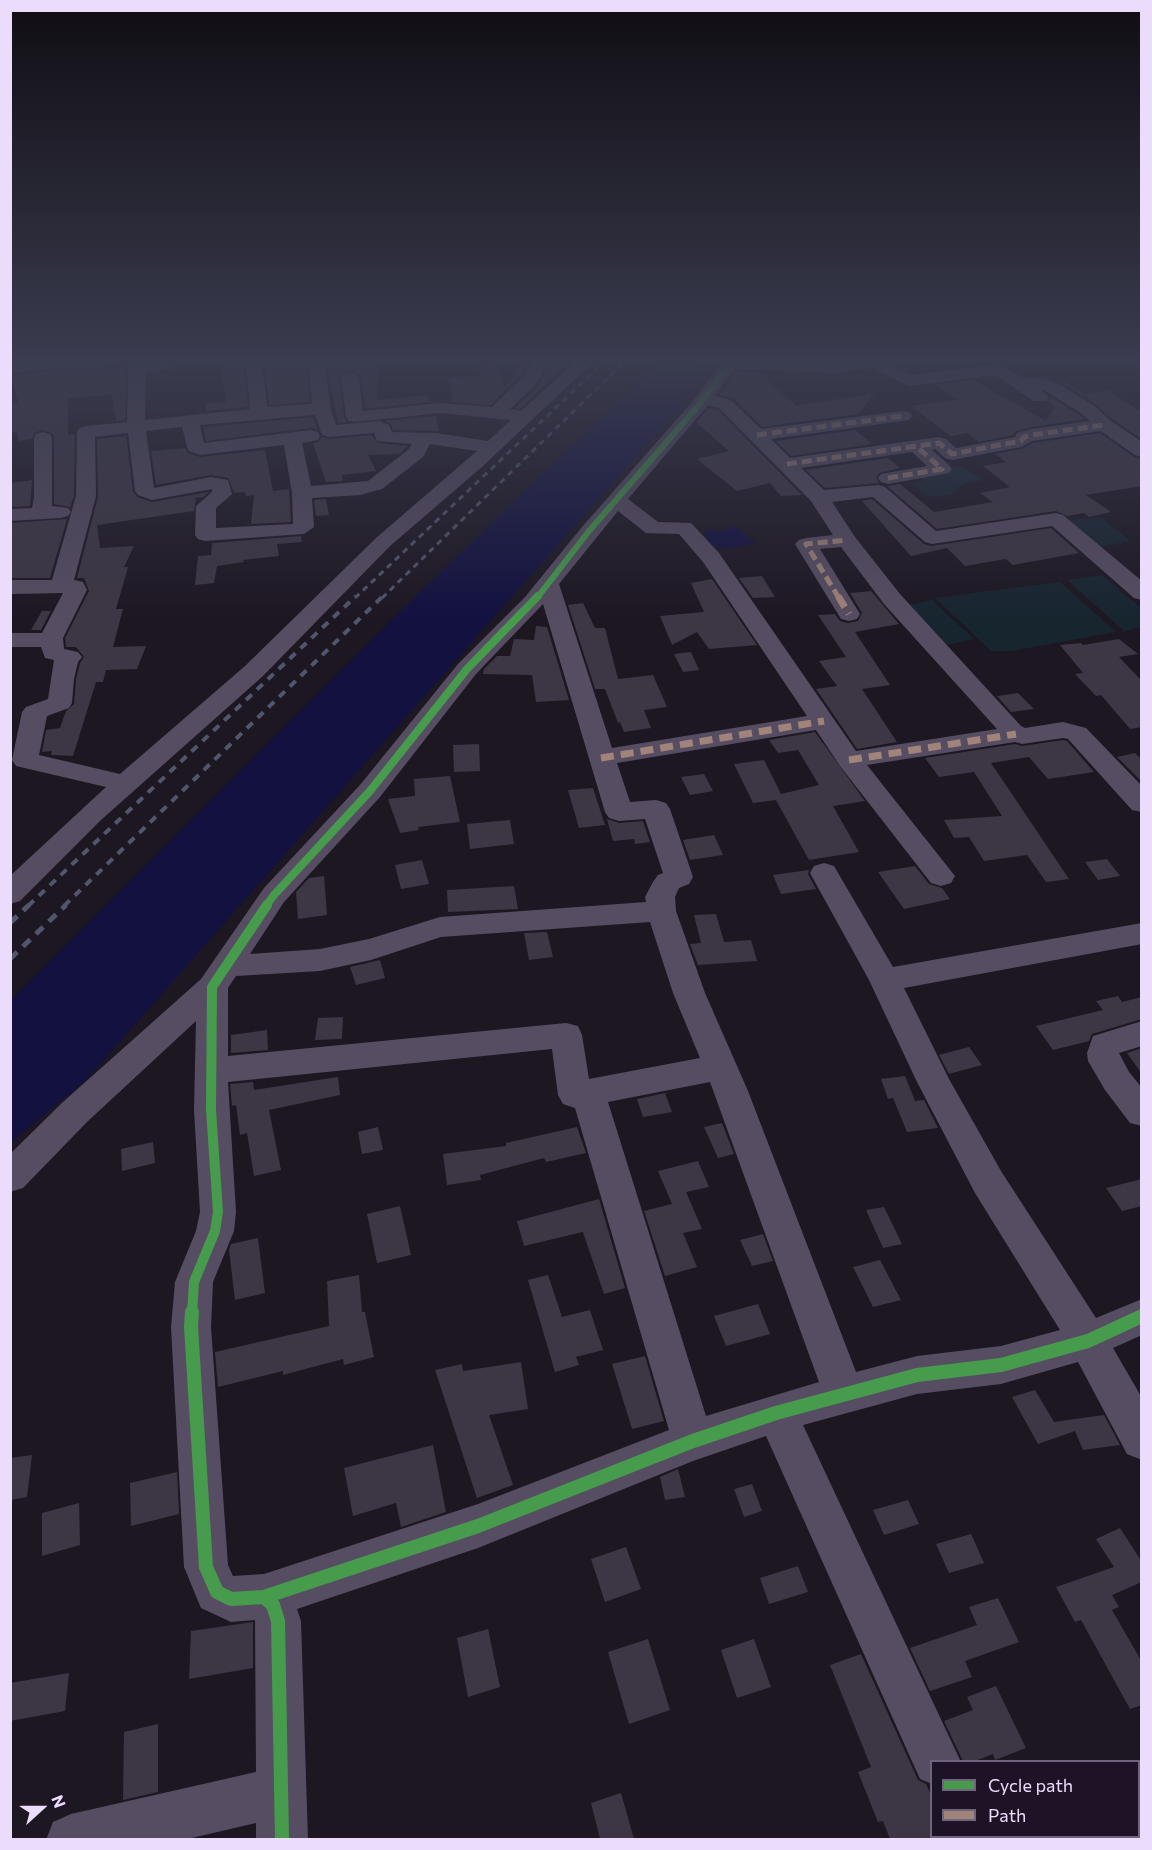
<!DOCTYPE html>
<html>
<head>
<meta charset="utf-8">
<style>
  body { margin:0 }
  #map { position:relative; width:1152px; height:1850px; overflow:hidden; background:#1d1722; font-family:Commissioner,sans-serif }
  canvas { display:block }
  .frame { position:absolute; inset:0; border:12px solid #ecdcfc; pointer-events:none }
  .legend { position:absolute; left:930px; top:1760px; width:210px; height:78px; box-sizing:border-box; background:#1e1227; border:2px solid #70637c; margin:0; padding:8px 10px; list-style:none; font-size:18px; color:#ecdcfc }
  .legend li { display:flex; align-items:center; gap:12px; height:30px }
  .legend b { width:30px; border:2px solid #70637c }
  .north { position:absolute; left:12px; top:1778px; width:60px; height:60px; -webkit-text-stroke:4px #1e1227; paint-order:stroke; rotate:69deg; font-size:16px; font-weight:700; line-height:24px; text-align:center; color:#ecdcfc }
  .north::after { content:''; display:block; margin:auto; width:21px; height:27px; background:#ecdcfc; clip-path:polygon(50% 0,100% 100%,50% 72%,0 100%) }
</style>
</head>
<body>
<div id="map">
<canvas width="1152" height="1850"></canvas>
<div class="frame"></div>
<ul class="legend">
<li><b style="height:8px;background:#469c4c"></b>Cycle path</li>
<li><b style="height:8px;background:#a18479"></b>Path</li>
</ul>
<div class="north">N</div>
</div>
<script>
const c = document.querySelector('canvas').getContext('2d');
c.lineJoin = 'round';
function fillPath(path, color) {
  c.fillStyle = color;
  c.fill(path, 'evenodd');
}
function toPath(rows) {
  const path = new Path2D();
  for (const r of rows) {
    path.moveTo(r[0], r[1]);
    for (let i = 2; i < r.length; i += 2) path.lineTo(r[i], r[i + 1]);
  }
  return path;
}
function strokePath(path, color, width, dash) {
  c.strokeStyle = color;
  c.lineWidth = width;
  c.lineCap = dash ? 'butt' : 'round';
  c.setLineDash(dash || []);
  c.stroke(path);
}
fillPath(toPath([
  [961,466,983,480,963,484,950,495,927,497,911,484,923,481,915,475],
  [1101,517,1130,541,1093,548,1063,521],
  [1102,575,1141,608,1141,627,1124,631,1067,580],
  [1060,582,1116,632,1012,651,991,651,935,598],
  [932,600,974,639,943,646,905,606]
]), '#17252f');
fillPath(toPath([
  [658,363,696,363,711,371,86,1080,11,1142,11,1000,419,593],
  [734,526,756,543,737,547,720,548,709,543,704,530,723,531]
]), '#121140');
fillPath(toPath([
  [68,363,106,363,106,368,127,366,125,420,116,421,112,395,68,398,68,435,75,434,74,496,70,507,54,504,54,438,52,433,42,430,34,433,32,439,18,441,17,432,10,433,10,404,18,402,11,375,64,369],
  [221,363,244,363,248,407,206,411,205,404,226,402],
  [264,363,306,363,310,402,269,405],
  [326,363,378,363,377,400,428,395,430,402,365,409,361,377,356,372,344,372,339,378,344,417,347,422,338,423],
  [522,363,531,363,491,405,453,402,448,378,481,376,478,366,497,365,505,387],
  [552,363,568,363,520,409,515,408,536,388],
  [736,371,759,372,796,406,875,393,858,414,762,427,733,398,719,395],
  [973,380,1046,421,1055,407,1048,402,1051,397,1085,419,1032,427,1016,431,1013,435,979,442,967,433,951,436,911,406,957,400,936,385],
  [1063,381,1084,394,1108,390,1142,413,1142,439,1112,419,1094,403,1060,382],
  [709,408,718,410,802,495,781,496,770,483,737,491,697,459,729,451,696,422],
  [436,416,439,431,393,430,391,424,385,421],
  [313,417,318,430,311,428,206,441,203,427],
  [855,430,872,444,791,456,776,441],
  [1100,433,1134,457,1142,459,1142,486,1086,495,1111,512,1089,517,1084,513,1067,516,1056,511,937,529,887,486,900,484,934,512,993,502,980,493,1010,487,983,466,1006,462,995,454,1021,449,1033,443],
  [372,435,377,443,408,446,399,454,368,455,376,471,342,475,343,481,326,482,313,443,318,442,322,437,329,439],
  [126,436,133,491,137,497,152,502,209,492,203,497,196,498,194,511,97,525,100,548,134,546,124,567,128,567,116,609,123,609,113,647,146,646,137,669,106,670,103,682,96,682,73,756,51,755,52,751,42,752,46,730,60,728,66,711,74,704,76,679,80,663,84,657,76,647,66,647,65,638,89,591,84,578,77,578,98,497,97,439],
  [185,448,188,453,200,457,265,450,273,491,289,489,291,522,251,524,254,495,246,496,245,492,234,493,228,478,211,475,156,485,151,451],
  [888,458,900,468,879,473,876,478,879,483,825,488,806,470],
  [32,480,30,506,10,507,10,483],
  [326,499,329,515,316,516,314,500],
  [872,499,924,544,931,546,1051,528,1079,553,1013,565,1006,559,965,566,947,548,911,556,862,501],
  [67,519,50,578,10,578,10,523],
  [301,536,302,542,277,544,279,556,243,560,244,562,217,566,214,583,195,585,198,556,211,555,212,543],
  [762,576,775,597,753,598,739,578],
  [712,579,757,645,709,649,697,632,672,645,660,616,704,612,691,583],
  [871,591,899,624,855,632,890,685,862,689,897,742,857,749,816,689,837,686,819,661,846,657,818,615,835,614,840,621,848,623,858,621,862,613,850,593],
  [583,603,595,628,605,628,618,679,653,675,667,707,644,710,651,728,624,732,620,722,618,723,605,689,595,689,568,605],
  [42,611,51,611,41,630,31,630],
  [536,626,547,627,569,700,536,702,532,675,483,674,484,669,497,656,510,656,514,639,534,640],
  [1119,639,1138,654,1119,657,1142,681,1142,727,1130,729,1101,695,1096,696,1075,674,1083,673,1060,645,1081,643,1083,645],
  [691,652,699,670,683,672,674,654],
  [1018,693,1034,709,1011,712,997,696],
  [815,732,865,801,833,806,859,852,809,860,776,800,753,803,734,764,764,760,781,794,819,785,798,750,778,753,769,740],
  [1063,740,1067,741,1094,772,1048,779,1029,757,991,763,1069,879,1046,882,1027,855,984,861,969,837,954,838,944,820,1002,816,974,772,939,777,925,758,1015,744,1022,746],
  [479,744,480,771,454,772,453,745],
  [1135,753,1142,760,1142,782,1117,757],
  [704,774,713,791,690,795,681,777],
  [450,776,460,822,418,827,419,830,400,833,388,799,415,796,414,779],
  [593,788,605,825,579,828,568,790],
  [607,819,619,823,643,821,650,842,635,844,634,839,613,841],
  [510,820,514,844,470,849,467,824],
  [714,835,723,855,690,860,683,840],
  [1107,859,1120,876,1098,880,1085,862],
  [422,860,429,884,401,889,395,865],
  [915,866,929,884,942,888,950,899,904,909,878,872],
  [809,870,808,874,816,889,781,894,773,875],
  [324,876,327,915,298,919,296,892,309,878],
  [514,886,518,909,448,912,447,890],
  [716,914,724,942,751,940,757,961,698,965,690,944,701,943,694,915],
  [547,932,553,957,529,960,524,933],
  [380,960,385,978,356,985,350,967],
  [1118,996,1122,1002,1142,997,1142,1019,1092,1034,1089,1041,1053,1050,1036,1026,1103,1010,1096,1001],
  [343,1017,342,1039,315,1040,318,1018],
  [267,1030,268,1050,231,1053,231,1035],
  [969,1047,982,1065,949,1074,939,1055],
  [1142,1048,1142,1074,1127,1053],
  [905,1076,915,1101,924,1100,938,1128,907,1132,893,1098,888,1099,881,1079],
  [338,1077,340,1095,269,1110,281,1170,254,1176,247,1133,240,1135,236,1105,232,1106,230,1084,253,1082,254,1090],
  [665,1093,672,1112,643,1117,637,1099],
  [722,1123,734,1154,718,1158,704,1127],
  [378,1127,383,1150,362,1154,358,1132],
  [577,1127,586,1153,546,1162,544,1158,480,1175,481,1180,447,1185,443,1154,506,1146,506,1143],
  [153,1142,155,1163,122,1171,121,1149],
  [698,1161,709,1187,686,1192,702,1229,683,1233,697,1267,665,1276,644,1211,672,1204,658,1171],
  [1142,1179,1142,1206,1122,1211,1106,1188],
  [599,1199,625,1288,604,1294,583,1232,524,1246,517,1221],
  [400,1206,411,1255,377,1263,367,1214],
  [884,1207,902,1244,883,1248,866,1210],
  [763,1234,773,1261,752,1266,740,1240],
  [258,1238,265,1293,235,1300,229,1250,231,1244],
  [880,1260,901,1300,873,1307,853,1267],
  [359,1275,362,1312,365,1312,374,1357,344,1365,343,1359,283,1375,283,1371,218,1387,215,1352,329,1326,327,1281],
  [548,1275,562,1317,590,1310,603,1350,576,1357,579,1365,555,1372,528,1280],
  [758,1304,770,1334,726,1346,714,1316],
  [645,1356,664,1421,632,1429,612,1364],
  [521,1362,528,1409,489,1415,513,1485,477,1498,435,1370,462,1364,463,1371],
  [1035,1390,1054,1422,1104,1415,1120,1445,1083,1450,1075,1431,1038,1444,1012,1397],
  [433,1445,446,1512,401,1527,396,1503,353,1516,344,1468],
  [32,1455,27,1497,10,1500,10,1458],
  [678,1469,685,1497,665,1500,660,1477],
  [177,1472,179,1514,131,1526,130,1483],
  [752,1484,762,1511,744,1517,734,1489],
  [908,1500,919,1524,884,1535,873,1510],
  [79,1503,80,1545,42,1556,42,1513],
  [1120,1528,1142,1562,1142,1582,1112,1595,1119,1607,1112,1610,1142,1662,1142,1705,1130,1709,1081,1620,1075,1622,1056,1587,1114,1567,1096,1539],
  [971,1534,984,1563,949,1573,936,1544],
  [626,1547,641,1589,605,1602,591,1559],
  [798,1566,808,1592,769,1604,760,1578],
  [998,1598,1019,1642,965,1661,972,1677,930,1691,910,1648,977,1625,969,1607],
  [253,1622,253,1668,189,1679,191,1631],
  [488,1629,500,1687,468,1697,457,1638],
  [648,1639,670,1710,629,1724,608,1652],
  [754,1639,771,1687,737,1698,721,1650],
  [861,1654,918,1780,926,1784,932,1797,932,1839,890,1839,883,1821,878,1822,858,1772,871,1767,830,1665],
  [69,1673,65,1711,10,1721,10,1683],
  [996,1686,1026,1748,995,1760,993,1754,975,1761,963,1761,944,1721,973,1710,967,1697],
  [158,1724,158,1792,123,1800,124,1732],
  [621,1793,634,1839,600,1839,591,1803]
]), '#3d3644');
fillPath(toPath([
  [10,363,66,363,64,367,58,368,10,373,10,363],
  [145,363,173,363,169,369,146,373,145,420,250,409,246,363,262,363,267,407,312,404,308,363,324,363,331,409,336,425,379,421,389,425,392,432,436,433,488,441,511,420,441,413,355,422,349,421,346,417,341,378,344,374,350,373,356,374,359,378,363,411,441,403,492,407,522,378,534,363,550,363,534,386,510,409,521,411,574,363,592,363,483,466,390,546,263,676,101,820,20,901,10,904,10,876,106,787,16,766,12,760,22,712,26,707,48,699,54,660,45,658,41,647,10,647,10,633,42,633,63,593,10,594,10,580,52,580,76,496,77,432,79,428,86,426,127,422,128,369,131,365,145,363],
  [315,415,322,435,329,437,374,433,377,441,412,444,408,450,368,481,311,486,302,443,318,440,320,436,318,432,311,430,204,443,200,425,315,415],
  [182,427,187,447,189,451,200,455,284,445,292,493,293,524,216,528,216,508,232,494,228,480,211,477,154,488,146,431,182,427],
  [128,433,135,491,138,495,152,500,212,489,212,492,196,506,195,535,198,539,205,541,304,534,314,527,312,498,360,495,382,489,423,457,430,444,477,451,376,538,245,666,120,774,39,755,47,716,69,708,72,703,74,679,78,662,82,657,78,652,64,649,63,638,87,590,83,582,74,580,96,496,95,437,128,433],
  [716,363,888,363,912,375,998,364,1023,378,1040,378,1059,384,1093,405,1111,421,1142,442,1142,457,1135,455,1101,431,1032,441,1021,447,952,460,945,458,935,449,932,450,949,465,952,469,949,473,888,484,881,482,878,478,881,474,927,466,912,452,801,468,824,490,878,485,885,487,936,531,1056,513,1063,515,1142,581,1142,600,1134,598,1052,526,932,544,925,542,873,497,832,502,855,537,900,594,1021,726,1025,728,1063,722,1086,728,1142,786,1142,812,1132,810,1068,739,1063,738,1022,744,1015,742,867,765,955,876,951,883,941,886,931,883,840,766,816,730,617,763,630,802,656,800,666,803,670,809,693,877,689,884,679,888,675,897,676,911,705,993,748,1091,856,1372,917,1356,1001,1346,1060,1330,975,1193,917,1082,869,980,810,873,814,866,824,863,834,866,893,967,1142,923,1142,944,904,988,949,1079,1001,1171,1096,1318,1142,1299,1142,1335,1113,1348,1142,1398,1142,1460,1127,1454,1078,1362,1001,1384,917,1394,803,1425,961,1762,932,1762,932,1784,920,1779,766,1436,693,1461,478,1548,297,1609,301,1621,308,1840,256,1840,256,1823,183,1840,46,1840,53,1822,71,1814,256,1772,255,1620,231,1622,201,1608,184,1567,171,1327,175,1282,196,1231,200,1212,194,1110,196,1021,87,1122,23,1188,10,1192,10,1154,63,1102,201,979,264,888,360,785,458,664,525,597,582,527,692,402,719,367,716,363],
  [873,368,909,386,995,375,1034,401,1046,401,1049,397,1040,389,1047,392,1081,413,1090,421,1032,429,1017,433,1015,437,956,448,946,439,939,437,790,458,771,439,903,421,909,420,912,416,909,412,903,411,761,429,731,400,715,396,735,369,834,373,873,368],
  [708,405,719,408,811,501,833,535,806,538,799,540,795,544,841,619,849,621,857,619,860,614,820,549,841,547,884,604,997,729,856,751,719,553,691,523,658,522,628,499,708,405],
  [618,511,646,533,679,534,703,562,807,716,612,748,559,584,618,511],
  [543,604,605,812,609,818,619,821,645,819,663,873,658,875,653,882,645,897,646,902,440,917,369,939,320,949,250,954,284,902,380,797,476,674,543,604],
  [650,922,673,993,700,1058,589,1079,582,1035,578,1026,566,1023,228,1056,228,988,236,976,320,971,371,960,441,937,650,922],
  [552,1049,558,1095,563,1104,575,1108,669,1430,478,1504,264,1574,233,1576,228,1565,211,1327,213,1282,234,1231,236,1212,228,1082,552,1049],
  [710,1082,819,1382,706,1416,608,1102,710,1082],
  [43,432,50,434,52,438,52,506,68,508,71,512,68,516,61,518,10,521,10,509,32,508,34,497,34,438,36,434,43,432],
  [1142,1021,1142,1046,1119,1053,1129,1072,1142,1088,1142,1126,1130,1123,1105,1090,1088,1061,1087,1053,1093,1036,1142,1021],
  [946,1836,997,1836,998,1840,947,1840,946,1836]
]), '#574d62');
strokePath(toPath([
  [355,598,603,363],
  [382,598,623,363]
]), '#50566d', 3, [6, 5]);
strokePath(toPath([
  [28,906,356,596],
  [64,906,383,596]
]), '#50566d', 4, [8, 7]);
strokePath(toPath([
  [10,923,29,905],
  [10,959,66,905]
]), '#50566d', 5, [10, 8]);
strokePath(toPath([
  [757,435,903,416],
  [787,464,939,443,952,454,1021,441,1024,437,1032,435,1104,425],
  [888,478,942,469,916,446],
  [839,598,806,544,847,540]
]), '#a18479', 5, [10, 5]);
strokePath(toPath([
  [838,596,849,614],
  [601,758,824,721],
  [849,760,1016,734]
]), '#a18479', 7, [13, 7]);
strokePath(toPath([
  [537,598,589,531,698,406,730,364,724,363]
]), '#469c4c', 6);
strokePath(toPath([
  [266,906,274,895,370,791,467,669,538,596]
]), '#469c4c', 8);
strokePath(toPath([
  [192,1314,194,1282,215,1231,218,1212,211,1110,212,987,267,905]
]), '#469c4c', 10);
strokePath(toPath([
  [192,1312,191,1327,206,1567,217,1592,231,1599,264,1597,273,1605,278,1621,282,1840],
  [264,1597,478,1526,693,1441,776,1413,917,1375,1001,1365,1088,1341,1142,1316]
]), '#469c4c', 14);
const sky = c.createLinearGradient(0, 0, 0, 622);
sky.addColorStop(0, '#100d13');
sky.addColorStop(0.58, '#3a3c4f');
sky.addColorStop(1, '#3a3c4f00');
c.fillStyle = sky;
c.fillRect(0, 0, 1152, 622);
</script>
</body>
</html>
